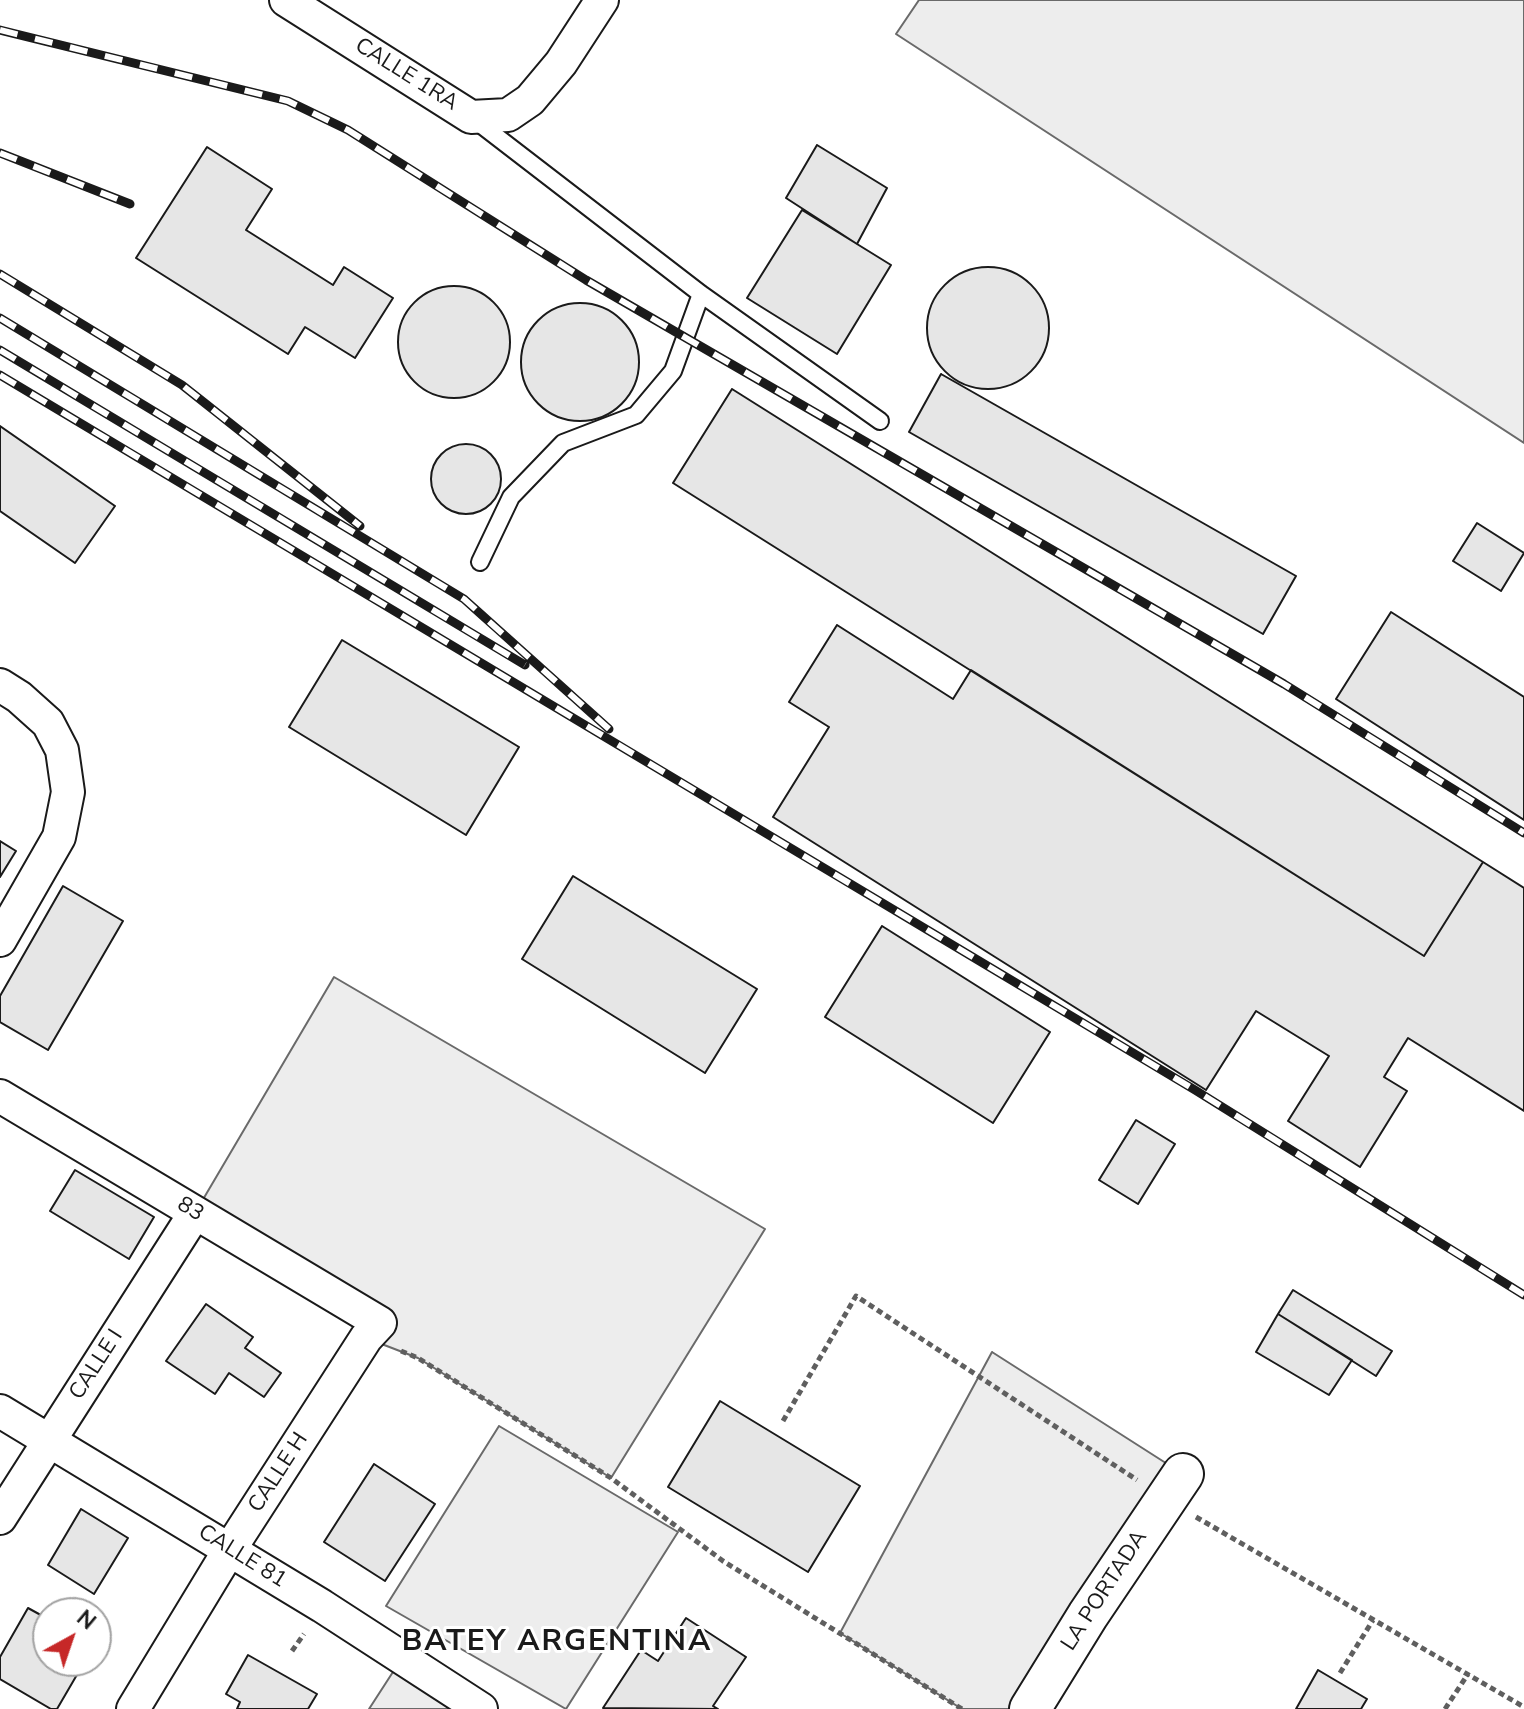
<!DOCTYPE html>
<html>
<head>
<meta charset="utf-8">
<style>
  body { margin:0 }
  #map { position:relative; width:1524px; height:1709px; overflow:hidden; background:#fff; font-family:"Nunito Sans",sans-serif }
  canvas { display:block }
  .north { position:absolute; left:32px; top:1597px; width:80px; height:80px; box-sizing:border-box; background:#fff; border:2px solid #a3a3a3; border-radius:50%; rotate:40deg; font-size:22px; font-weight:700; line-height:32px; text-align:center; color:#1a1a1a }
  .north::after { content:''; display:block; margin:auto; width:28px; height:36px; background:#c62828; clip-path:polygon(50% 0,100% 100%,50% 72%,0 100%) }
</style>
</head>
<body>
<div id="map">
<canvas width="1524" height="1709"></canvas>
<div class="north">N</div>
</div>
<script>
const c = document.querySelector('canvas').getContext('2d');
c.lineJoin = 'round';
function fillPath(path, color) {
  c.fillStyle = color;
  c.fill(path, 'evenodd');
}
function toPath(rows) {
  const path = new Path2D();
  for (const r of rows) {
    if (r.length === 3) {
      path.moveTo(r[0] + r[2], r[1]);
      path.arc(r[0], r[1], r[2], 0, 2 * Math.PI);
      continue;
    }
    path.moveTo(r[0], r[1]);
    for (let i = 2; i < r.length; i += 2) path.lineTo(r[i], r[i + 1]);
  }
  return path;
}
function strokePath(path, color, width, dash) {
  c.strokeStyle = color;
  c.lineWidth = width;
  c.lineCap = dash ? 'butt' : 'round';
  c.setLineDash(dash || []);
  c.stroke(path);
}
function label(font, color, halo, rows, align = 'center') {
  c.font = font + ' "Nunito Sans",sans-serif';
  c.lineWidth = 6;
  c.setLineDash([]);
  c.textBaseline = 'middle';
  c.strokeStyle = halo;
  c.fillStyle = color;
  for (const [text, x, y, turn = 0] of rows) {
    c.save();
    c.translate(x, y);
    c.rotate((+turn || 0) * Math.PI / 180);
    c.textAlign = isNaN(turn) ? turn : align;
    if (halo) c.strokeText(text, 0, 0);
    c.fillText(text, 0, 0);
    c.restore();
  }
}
const built = toPath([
  [919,0,1524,0,1524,443,896,34,919,0],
  [334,977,765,1229,611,1478,418,1358,366,1338,379,1323,195,1213,334,977],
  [992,1352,1183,1474,1030,1709,962,1709,840,1633,992,1352],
  [499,1426,678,1532,566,1709,386,1606,499,1426],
  [402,1658,481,1709,369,1709,402,1658]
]);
fillPath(built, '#ededed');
strokePath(built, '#6a6a6a', 2);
const building = toPath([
  [817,145,887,188,857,244,786,198,817,145],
  [207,147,272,189,246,230,333,285,344,267,393,298,355,358,305,327,288,354,136,258,207,147],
  [802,210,891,265,837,354,747,298,802,210],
  [988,328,61],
  [454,342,56],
  [580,362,59],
  [941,374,1296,576,1263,634,909,432,941,374],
  [732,389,1483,862,1424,956,673,483,732,389],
  [0,426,115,506,75,563,0,511,0,426],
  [466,479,35],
  [1477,523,1524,553,1501,591,1453,561,1477,523],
  [1391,612,1524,697,1524,820,1336,699,1391,612],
  [837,625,953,699,971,670,1424,956,1483,862,1524,888,1524,1111,1408,1038,1384,1077,1407,1091,1360,1167,1288,1121,1329,1056,1256,1011,1206,1090,773,817,829,727,789,702,837,625],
  [342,640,519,747,466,835,289,727,342,640],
  [0,841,16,851,0,877,0,841],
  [573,876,757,989,705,1073,522,959,573,876],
  [63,886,123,921,48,1050,0,1022,0,996,63,886],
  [882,926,1050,1032,993,1123,825,1017,882,926],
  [1136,1120,1175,1144,1138,1204,1099,1180,1136,1120],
  [75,1170,154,1217,129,1259,50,1211,75,1170],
  [1293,1290,1392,1351,1376,1376,1278,1314,1293,1290],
  [206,1304,253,1337,245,1348,281,1373,264,1397,229,1373,215,1394,166,1361,206,1304],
  [1278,1314,1352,1360,1329,1395,1256,1352,1278,1314],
  [720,1401,860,1486,808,1572,668,1487,720,1401],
  [374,1464,435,1504,385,1581,324,1542,374,1464],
  [81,1509,128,1538,94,1594,48,1565,81,1509],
  [28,1608,48,1619,48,1661,85,1661,57,1709,51,1709,0,1679,0,1657,28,1608],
  [686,1618,746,1657,713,1706,718,1709,603,1708,641,1650,658,1661,686,1618],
  [248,1655,317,1694,308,1709,237,1709,240,1702,226,1694,248,1655],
  [1318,1670,1367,1699,1361,1709,1296,1709,1318,1670]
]);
fillPath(building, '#e6e6e6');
strokePath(building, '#1a1a1a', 2);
const service = toPath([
  [475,120,701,294,880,421],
  [480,562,511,497,563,443,636,415,673,371,701,294]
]);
const minor = toPath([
  [286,0,471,117,508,115,530,100,561,63,602,0],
  [0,685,19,697,48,723,62,750,68,792,59,837,0,940],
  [0,1096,380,1323,366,1338,230,1549,133,1709],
  [0,1411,322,1606,481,1709],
  [0,1518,195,1213]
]);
const tertiary = toPath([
  [1030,1709,1088,1615,1183,1474]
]);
strokePath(service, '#1a1a1a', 20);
strokePath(minor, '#1a1a1a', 36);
strokePath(tertiary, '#1a1a1a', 44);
strokePath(toPath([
  [401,1351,418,1358,611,1478,723,1561,962,1709],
  [783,1421,856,1296,1137,1480],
  [1196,1517,1524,1707],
  [292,1651,304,1634],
  [1340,1673,1373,1620],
  [1445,1709,1468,1674]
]), '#5f5f5f', 5, [6, 4]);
strokePath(service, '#fff', 16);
strokePath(minor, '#fff', 32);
strokePath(tertiary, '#fff', 40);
const rail = toPath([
  [0,30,288,101,348,130,586,280,1284,684,1524,833],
  [0,153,130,204],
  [0,274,182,385,360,526],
  [0,318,464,599,609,729],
  [0,350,525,665],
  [0,375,1195,1090,1524,1295]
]);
strokePath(rail, '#1a1a1a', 9);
strokePath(rail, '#fff', 6, [18]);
label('22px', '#1a1a1a', '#fff', [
  ["CALLE 1RA",406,75,32],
  ["83",190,1210,31],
  ["CALLE I",97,1365,-57],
  ["CALLE H",279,1473,-57],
  ["CALLE 81",242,1557,32],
  ["LA PORTADA",1105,1591,-57]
]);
c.letterSpacing = '2px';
label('bold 30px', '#1a1a1a', '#fff', [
  ["BATEY ARGENTINA",557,1643]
]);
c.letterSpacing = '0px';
</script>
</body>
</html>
